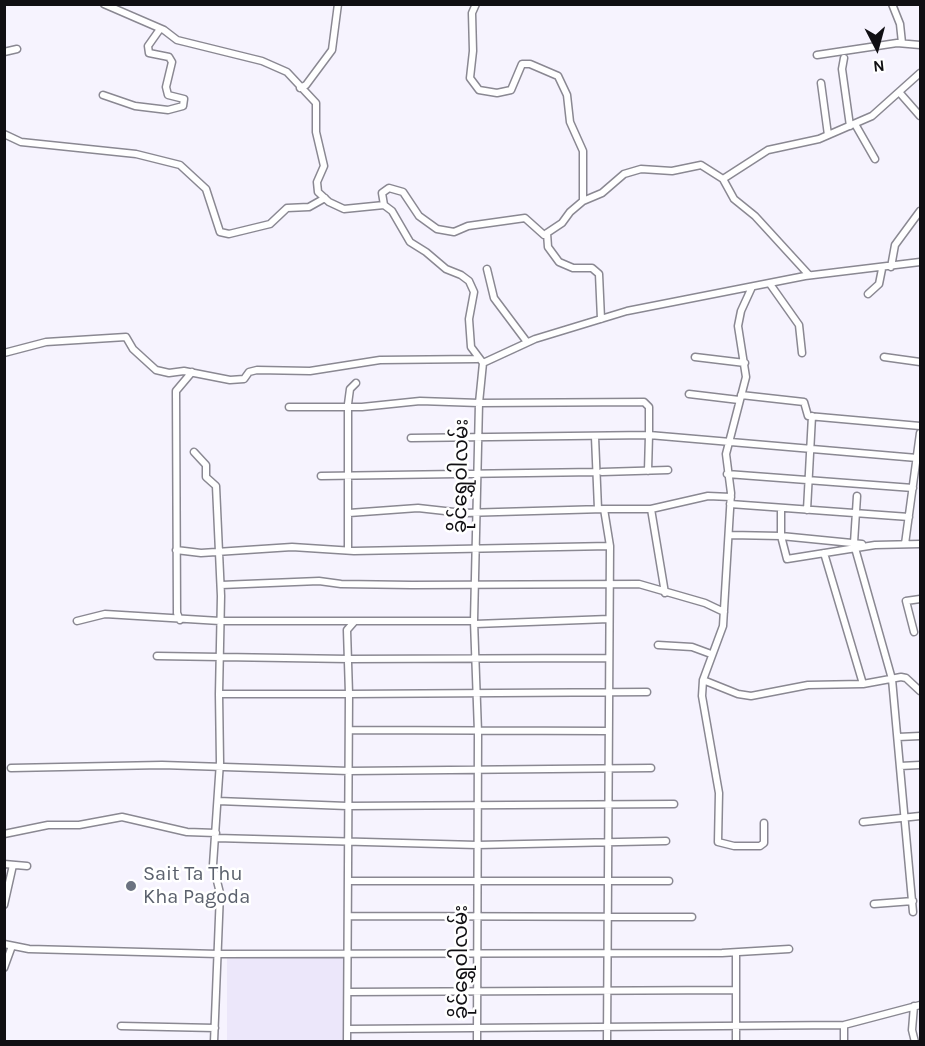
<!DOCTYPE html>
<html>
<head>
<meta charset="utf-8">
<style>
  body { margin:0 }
  #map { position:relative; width:925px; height:1046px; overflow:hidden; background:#f6f3fe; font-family:Karla,sans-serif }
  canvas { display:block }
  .frame { position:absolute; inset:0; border:6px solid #100f13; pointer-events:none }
  .north { position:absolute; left:847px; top:18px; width:60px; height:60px; -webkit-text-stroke:4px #fff; paint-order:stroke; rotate:174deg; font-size:16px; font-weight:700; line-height:24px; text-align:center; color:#100f13 }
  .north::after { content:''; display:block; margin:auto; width:21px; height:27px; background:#100f13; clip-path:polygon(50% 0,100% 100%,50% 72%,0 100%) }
</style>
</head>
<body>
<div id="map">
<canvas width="925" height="1046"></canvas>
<div class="frame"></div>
<div class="north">N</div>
</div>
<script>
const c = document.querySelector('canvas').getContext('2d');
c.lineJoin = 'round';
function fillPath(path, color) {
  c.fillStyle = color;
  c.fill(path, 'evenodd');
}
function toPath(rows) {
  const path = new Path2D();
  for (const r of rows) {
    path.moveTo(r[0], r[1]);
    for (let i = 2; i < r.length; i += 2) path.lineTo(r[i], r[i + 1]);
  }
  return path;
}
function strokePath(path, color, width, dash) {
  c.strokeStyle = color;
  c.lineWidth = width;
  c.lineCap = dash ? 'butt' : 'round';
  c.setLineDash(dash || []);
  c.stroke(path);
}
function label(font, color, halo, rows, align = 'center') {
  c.font = font + ' Karla,"Noto Sans Myanmar",sans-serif';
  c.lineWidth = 5;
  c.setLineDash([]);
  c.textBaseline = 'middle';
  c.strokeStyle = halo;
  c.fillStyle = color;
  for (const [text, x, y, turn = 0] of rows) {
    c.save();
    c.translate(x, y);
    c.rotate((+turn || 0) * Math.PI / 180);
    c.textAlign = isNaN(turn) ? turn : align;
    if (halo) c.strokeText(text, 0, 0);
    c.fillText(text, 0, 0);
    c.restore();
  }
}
fillPath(toPath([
  [227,955,348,956,345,1041,227,1041]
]), '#ece7fa');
const minor = toPath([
  [104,4,164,30,177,40,262,61,287,72,316,103,316,132,324,166,317,182,318,192,329,202,344,209,384,205,392,211,410,242,426,252,446,269,461,275,469,281,474,292,469,319,471,347,483,363],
  [476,4,472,13,473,51,470,78,479,90,497,93,511,90,522,64,530,64,558,76,567,95,570,122,583,151,583,201],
  [892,4,900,24,902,43],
  [4,52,17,49],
  [817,55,897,43,920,45],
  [844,58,842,69,850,126],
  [821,83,828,135],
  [300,88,306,85,332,50,338,4],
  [899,92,920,116],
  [103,95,135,106,168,110,183,106,184,99,168,95,166,87,172,62,169,57,149,53,148,46,160,29],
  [855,124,875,159],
  [4,134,21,142,136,154,180,165,206,189,220,232,229,234,270,224,287,208,309,207,325,198],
  [723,179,768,150,819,139,872,116,920,73],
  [384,205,382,193,389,188,403,192,419,216,437,229,454,232,468,226,525,218,544,235,562,223,570,212,583,201,602,193,624,174,641,169,672,171,701,165,723,179,734,199,755,216,809,275],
  [547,233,548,247,559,262,573,268,592,268,599,274,601,319],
  [891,267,895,245,920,211],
  [487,269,494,298,527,342],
  [770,284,799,325,802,353],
  [752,287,741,311,738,326,746,377,726,454,731,493,723,626,703,680,702,696,719,793,718,842,734,846,760,846,764,843,764,823],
  [868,294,879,284,882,269],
  [4,353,46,342,126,337,133,349,156,370,169,373,184,371,230,380,244,379,249,372,257,370,310,371,380,360,477,359],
  [695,357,745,363],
  [884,357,920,362],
  [689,394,739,400],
  [741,395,804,402,808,416,920,426],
  [289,407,362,407,420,401,479,403,644,402,649,407,649,435,917,458],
  [595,437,598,509],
  [411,438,649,435,648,471],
  [194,452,206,465,206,477,216,486,221,596,219,694],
  [602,472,668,470],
  [727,474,913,488],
  [321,476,596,472],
  [730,504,909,517],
  [781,508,781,536,787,559,875,545,920,544],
  [604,509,651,509,708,496,731,497],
  [651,509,665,593],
  [807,510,812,416],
  [349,513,418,508,463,513,604,509,610,546,607,1042],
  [730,535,781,536,862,544],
  [854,543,857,496],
  [905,544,920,433],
  [855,548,892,679,913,912],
  [176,550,201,553,292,547,354,551,610,546],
  [348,550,348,404,350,389,356,383],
  [824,553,863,684],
  [221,585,319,581,341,584,412,585,639,584,705,603,724,612],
  [180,620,177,613,176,391,192,372],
  [77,621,105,614,220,621,474,621],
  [475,624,609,619],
  [914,632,906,601,920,599],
  [658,645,692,647,711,654],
  [157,656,349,659,608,658],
  [703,680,738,694,751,696,808,685,863,684,901,677,906,678,920,691],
  [349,730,607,731],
  [898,737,920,736],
  [900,766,920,765],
  [11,768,162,765,349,771,651,768],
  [218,801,347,806,674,804],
  [863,822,920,816],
  [4,834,48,825,79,825,122,817,187,832,216,833],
  [216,838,477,845,666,841],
  [4,864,27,866],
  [348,881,669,881],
  [874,904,913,901],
  [4,905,13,865],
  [349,916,692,917],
  [4,944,29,949,218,954,722,953,789,949],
  [4,968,12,946],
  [349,992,736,990],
  [914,1006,912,1030,915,1042],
  [121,1026,215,1028],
  [348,1029,844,1025,920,1005],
  [214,1042,220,893,213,865,220,762,219,694,349,694,347,630,354,622],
  [347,1042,349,694,647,692],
  [477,1042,478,732,474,621,479,403,483,363,535,339,627,311,805,276,920,262],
  [736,1042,736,953],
  [844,1042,844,1025]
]);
strokePath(minor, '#8a8892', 9);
strokePath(minor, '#fff', 6);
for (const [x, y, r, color] of [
  [131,886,6,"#6b7280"]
]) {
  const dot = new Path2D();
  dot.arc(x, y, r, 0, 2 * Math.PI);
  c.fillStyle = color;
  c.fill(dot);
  strokePath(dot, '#fff', 2);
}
label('20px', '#100f13', '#fff', [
  ["ခိုင်ရွှေဝါလမ်း",461,476,-89],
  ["ခိုင်ရွှေဝါလမ်း",461,962,-90]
]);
label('20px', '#5b616d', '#fff', [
  ["Sait Ta Thu",143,874],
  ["Kha Pagoda",143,897]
], 'left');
</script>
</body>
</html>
